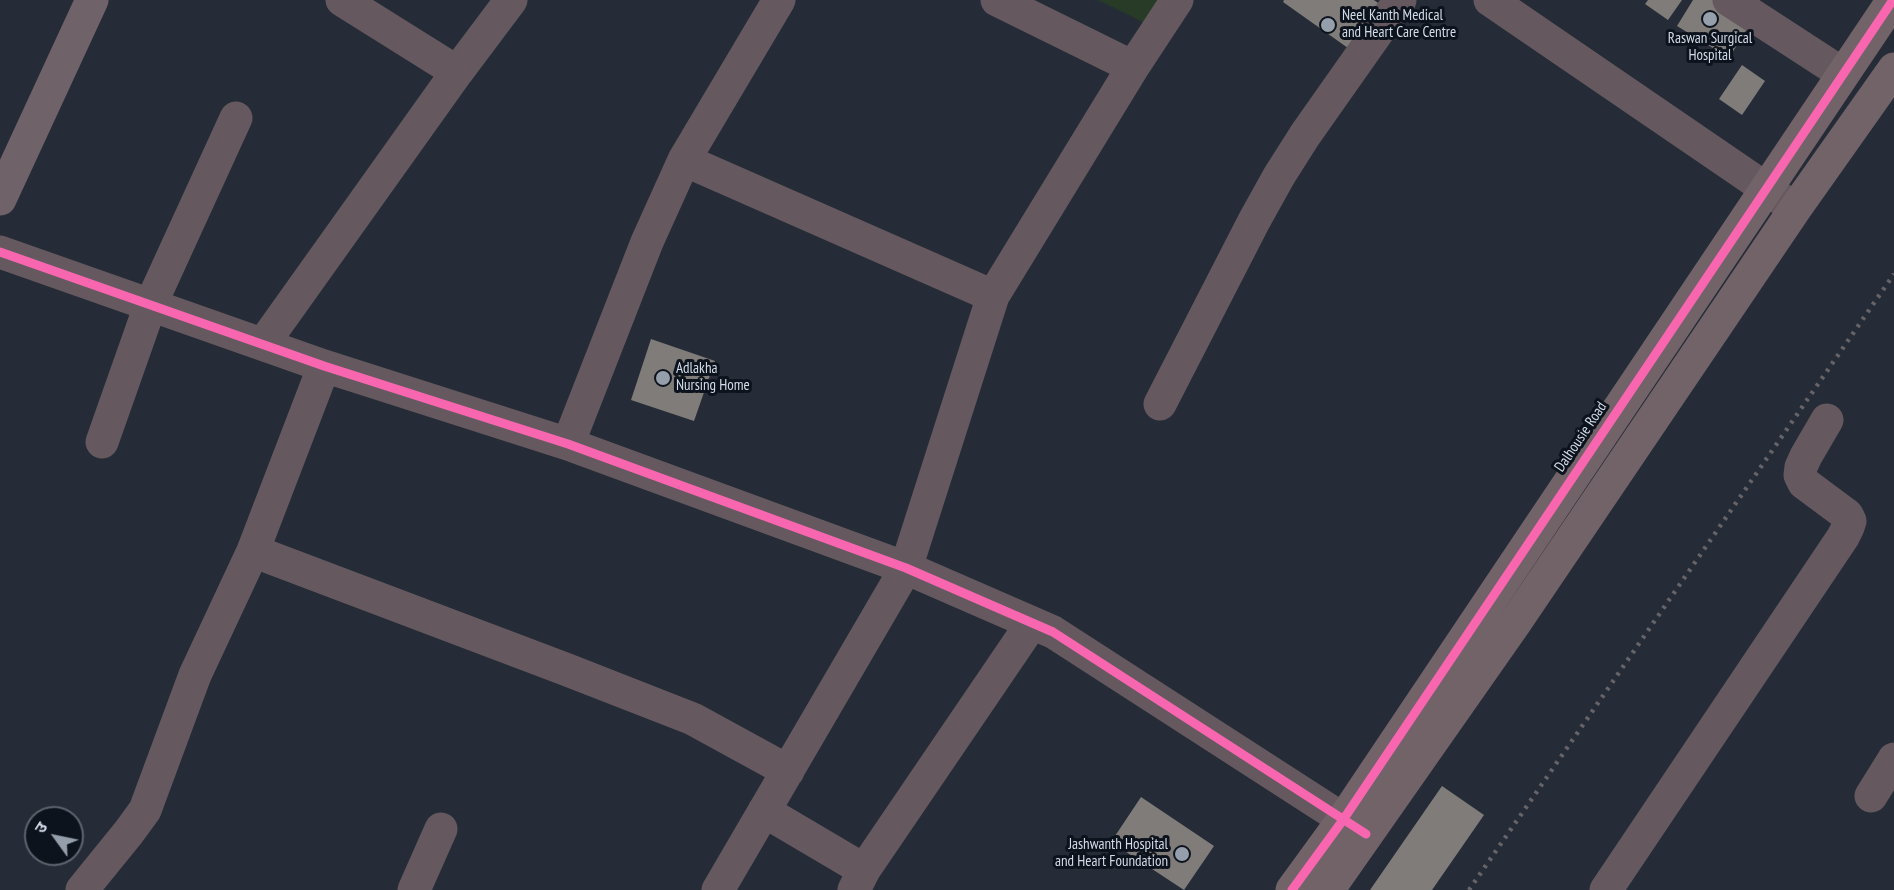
<!DOCTYPE html>
<html>
<head>
<meta charset="utf-8">
<style>
  body { margin:0 }
  #map { position:relative; width:1894px; height:890px; overflow:hidden; background:#252c37; font-family:"PT Sans Narrow","Noto Sans Devanagari",sans-serif }
  canvas { display:block }
  .north { position:absolute; left:24px; top:806px; width:60px; height:60px; box-sizing:border-box; background:#0d131c; border:2px solid #5c636e; border-radius:50%; rotate:303deg; font-size:16px; font-weight:700; line-height:24px; text-align:center; color:#d2dbe9 }
  .north::after { content:''; display:block; margin:auto; width:21px; height:27px; background:#959eab; clip-path:polygon(50% 0,100% 100%,50% 72%,0 100%) }
</style>
</head>
<body>
<div id="map">
<canvas width="1894" height="890"></canvas>
<div class="north">उ</div>
</div>
<script>
const c = document.querySelector('canvas').getContext('2d');
c.lineJoin = 'round';
function fillPath(path, color) {
  c.fillStyle = color;
  c.fill(path, 'evenodd');
}
function toPath(rows) {
  const path = new Path2D();
  for (const r of rows) {
    path.moveTo(r[0], r[1]);
    for (let i = 2; i < r.length; i += 2) path.lineTo(r[i], r[i + 1]);
  }
  return path;
}
function strokePath(path, color, width, dash) {
  c.strokeStyle = color;
  c.lineWidth = width;
  c.lineCap = dash ? 'butt' : 'round';
  c.setLineDash(dash || []);
  c.stroke(path);
}
function label(font, color, halo, rows, align = 'center') {
  c.font = font + ' "PT Sans Narrow",sans-serif';
  c.lineWidth = 6;
  c.setLineDash([]);
  c.textBaseline = 'middle';
  c.strokeStyle = halo;
  c.fillStyle = color;
  for (const [text, x, y, turn = 0] of rows) {
    c.save();
    c.translate(x, y);
    c.rotate((+turn || 0) * Math.PI / 180);
    c.textAlign = isNaN(turn) ? turn : align;
    if (halo) c.strokeText(text, 0, 0);
    c.fillText(text, 0, 0);
    c.restore();
  }
}
fillPath(toPath([
  [1098,0,1159,0,1145,23]
]), '#283b27');
fillPath(toPath([
  [1284,0,1374,0,1385,8,1355,53,1283,2],
  [1648,0,1682,0,1668,20,1645,4],
  [1693,0,1729,0,1755,16,1729,58,1677,26],
  [1742,65,1765,81,1742,115,1719,99],
  [651,339,715,361,694,421,631,400],
  [1442,786,1484,815,1432,890,1370,890],
  [1141,797,1214,846,1184,890,1111,842]
]), '#807c79');
strokePath(toPath([
  [342,0,457,72],
  [997,0,1133,67],
  [1490,0,1790,205],
  [1729,0,1843,74],
  [684,160,993,296,1133,67,1177,0],
  [0,252,324,366,568,444,906,568,1053,632,1366,834],
  [263,344,457,72,511,0],
  [1160,404,1254,221,1279,176,1305,135,1400,0],
  [102,442,150,306,236,118],
  [568,444,647,242,684,160,779,0],
  [253,551,565,669,693,719,788,771],
  [1871,796,1894,759],
  [764,811,864,870],
  [82,890,129,832,145,810,195,675,253,551,324,366],
  [414,890,441,829],
  [718,890,906,568,993,296],
  [854,890,864,870,1032,623],
  [1606,890,1843,537,1848,527,1850,521,1847,515,1804,483,1800,475,1801,467,1806,456,1827,420]
]), '#65595f', 33);
strokePath(toPath([
  [1292,890,1343,820,1893,0],
  [1328,890,1515,623,1795,209,1894,69]
]), '#726369', 33);
strokePath(toPath([
  [0,199,92,0]
]), '#706269', 33);
strokePath(toPath([
  [1469,890,1894,274]
]), '#666369', 4.5, [3, 6]);
strokePath(toPath([
  [0,252,324,366,568,444,906,568,1053,632,1366,834],
  [1292,890,1343,820,1893,0]
]), '#f766af', 9);
for (const [x, y, r, color] of [
  [1710,19,8,"#959eab"],
  [1328,25,8,"#959eab"],
  [663,378,8,"#959eab"],
  [1182,854,8,"#959eab"]
]) {
  const dot = new Path2D();
  dot.arc(x, y, r, 0, 2 * Math.PI);
  c.fillStyle = color;
  c.fill(dot);
  strokePath(dot, '#0d131c', 2);
}
label('15px', '#d2dbe9', '#0d131c', [
  ["Neel Kanth Medical",1342,16],
  ["and Heart Care Centre",1342,33],
  ["Raswan Surgical",1710,39,"center"],
  ["Hospital",1710,56,"center"],
  ["Adlakha",676,369],
  ["Nursing Home",676,386],
  ["Jashwanth Hospital",1168,845,"right"],
  ["and Heart Foundation",1168,862,"right"]
], 'left');
label('15px', '#d2dbe9', '#0d131c', [
  ["Dalhousie Road",1581,437,-56]
]);
</script>
</body>
</html>
